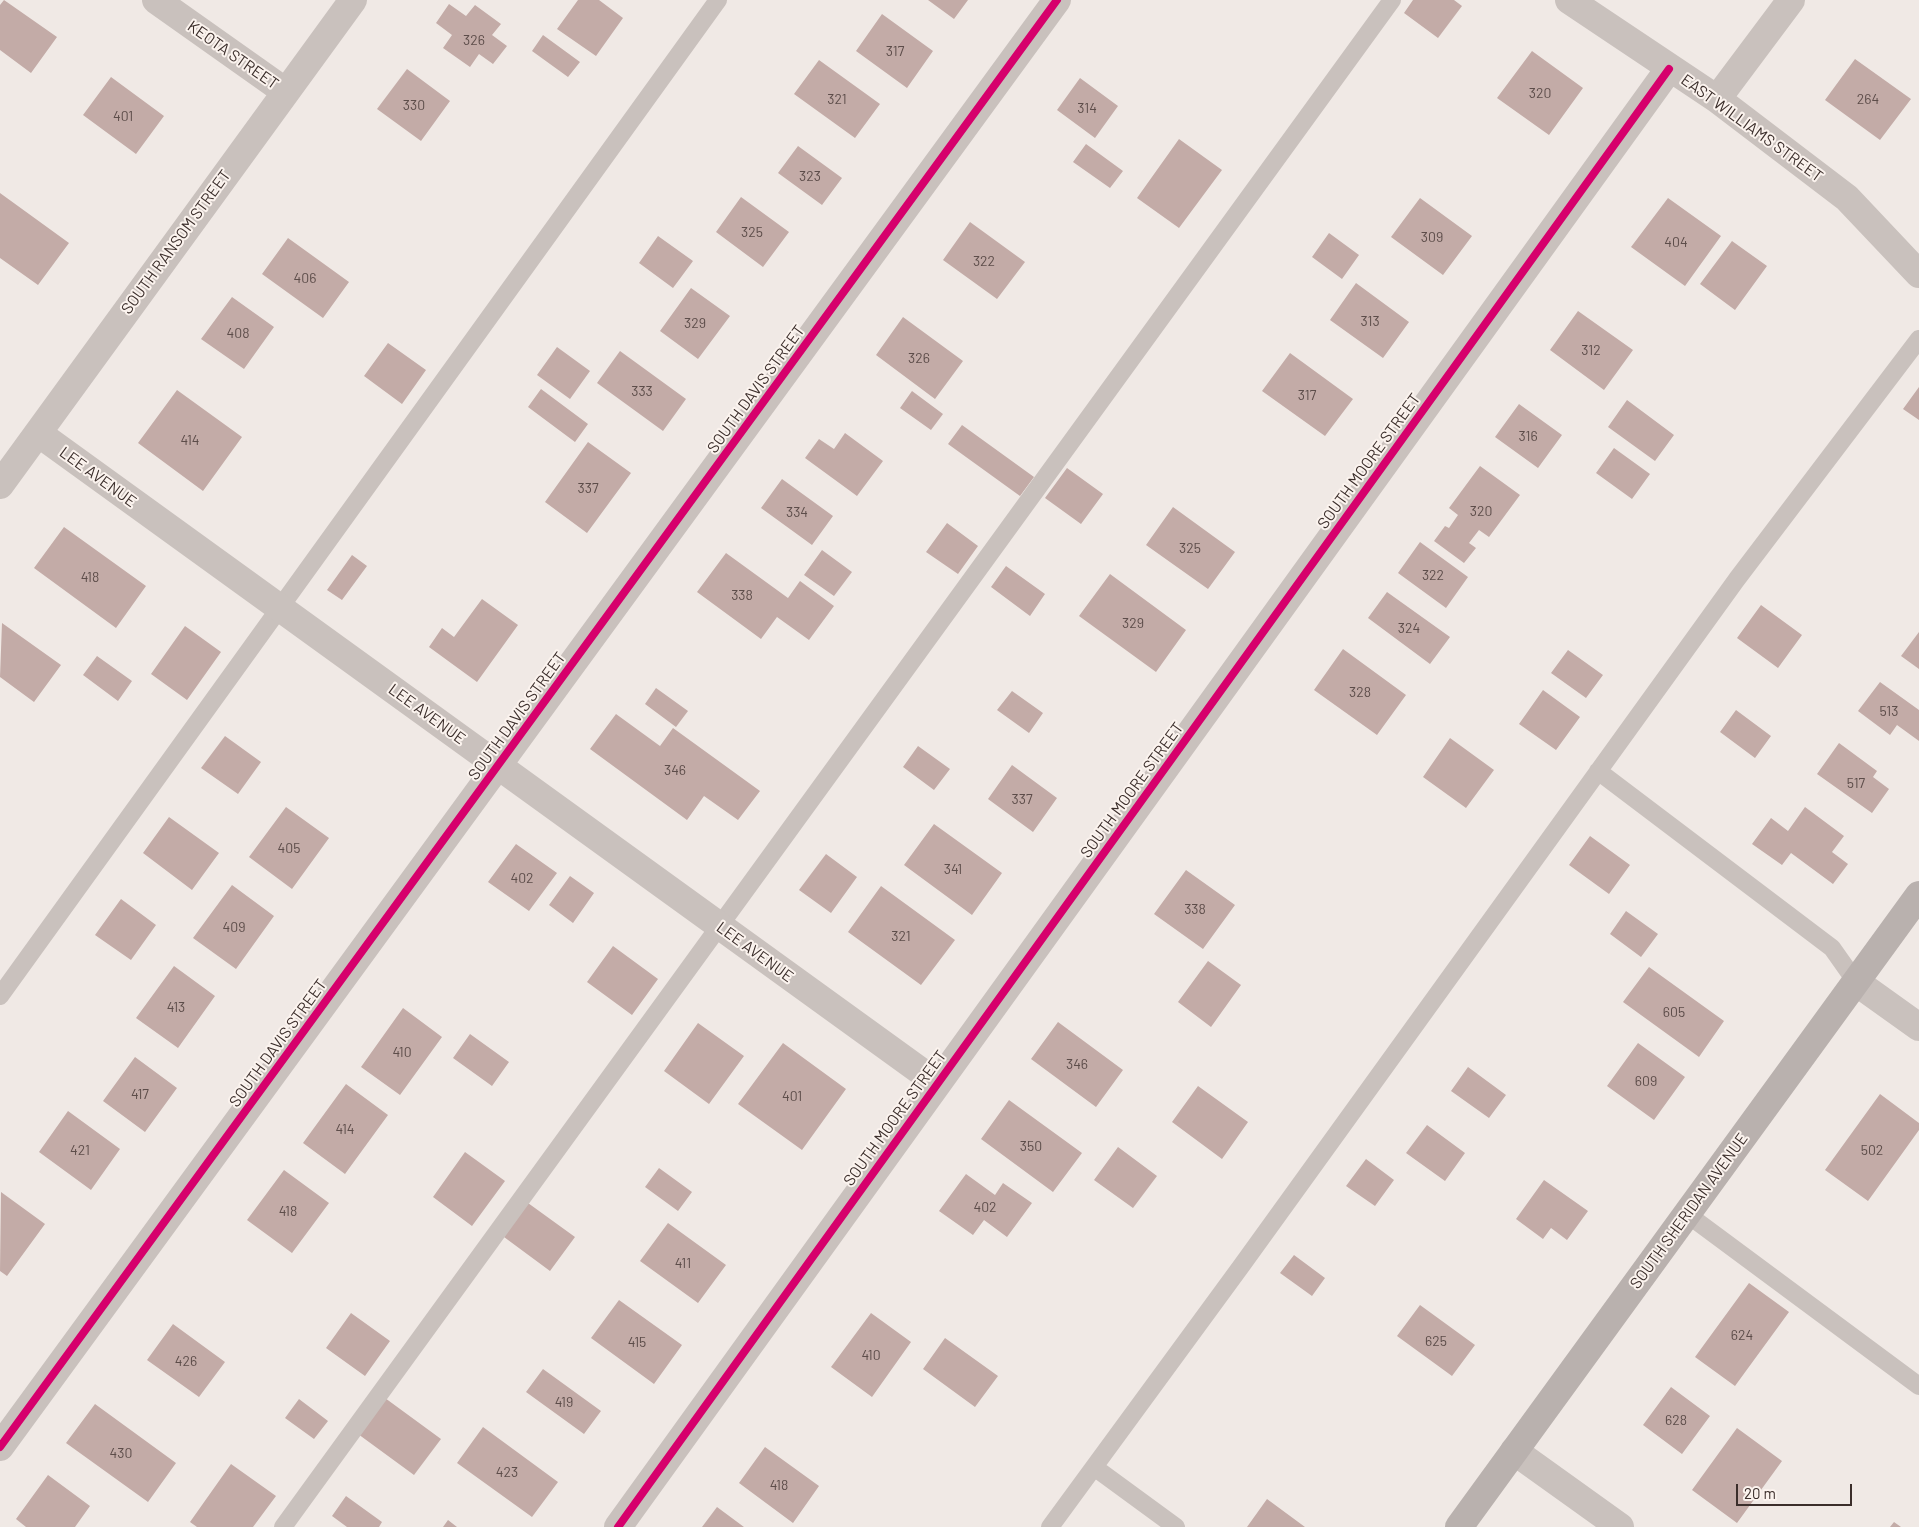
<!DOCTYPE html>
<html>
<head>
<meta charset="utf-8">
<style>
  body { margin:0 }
  #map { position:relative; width:1919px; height:1527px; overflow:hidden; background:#f0e9e5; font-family:Barlow,sans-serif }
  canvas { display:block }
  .scale { position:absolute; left:1736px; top:1484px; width:116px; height:22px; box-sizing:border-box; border:2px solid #3b2e2b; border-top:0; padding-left:6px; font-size:15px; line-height:18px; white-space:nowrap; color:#3b2e2b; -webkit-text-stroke:4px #fbf3ee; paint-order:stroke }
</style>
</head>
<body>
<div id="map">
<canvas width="1919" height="1527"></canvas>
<div class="scale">20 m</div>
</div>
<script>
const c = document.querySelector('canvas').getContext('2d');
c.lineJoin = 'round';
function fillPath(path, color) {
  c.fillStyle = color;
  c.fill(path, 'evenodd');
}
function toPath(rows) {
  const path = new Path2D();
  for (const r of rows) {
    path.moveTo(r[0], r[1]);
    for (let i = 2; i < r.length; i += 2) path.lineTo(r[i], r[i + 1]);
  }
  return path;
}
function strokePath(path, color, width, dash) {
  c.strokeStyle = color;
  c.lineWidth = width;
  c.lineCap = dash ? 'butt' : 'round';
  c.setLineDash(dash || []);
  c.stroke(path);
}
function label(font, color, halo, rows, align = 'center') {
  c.font = font + ' Barlow,sans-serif';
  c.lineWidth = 4;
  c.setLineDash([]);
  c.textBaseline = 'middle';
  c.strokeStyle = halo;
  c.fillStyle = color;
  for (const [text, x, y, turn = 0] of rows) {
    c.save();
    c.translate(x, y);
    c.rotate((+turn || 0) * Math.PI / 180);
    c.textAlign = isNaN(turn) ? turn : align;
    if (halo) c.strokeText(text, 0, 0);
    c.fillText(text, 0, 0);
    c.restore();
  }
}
fillPath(toPath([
  [4,0,57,37,31,73,0,50,0,5],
  [578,0,599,0,623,18,596,56,557,29],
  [928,0,968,0,954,19],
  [1413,0,1454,0,1462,6,1438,38,1404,13],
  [449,4,466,16,475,5,501,24,492,35,507,46,493,64,479,54,470,67,443,48,452,35,436,23],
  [882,14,933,51,907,88,856,51],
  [543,35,580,62,568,77,532,51],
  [1532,51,1583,88,1549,135,1497,98],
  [1855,59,1911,99,1880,140,1825,100],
  [819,60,880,104,855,138,794,94],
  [407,69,450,101,421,141,377,109],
  [111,77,164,116,136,154,83,115],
  [1080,78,1118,106,1095,138,1057,110],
  [1179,139,1222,170,1179,228,1137,198],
  [1086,144,1123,171,1110,188,1073,162],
  [798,146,842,178,822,205,778,173],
  [0,193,69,243,38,285,0,258],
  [741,197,789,232,763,267,716,232],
  [1420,198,1472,236,1443,275,1391,237],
  [1668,198,1721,236,1685,286,1631,247],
  [970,222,1025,262,997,299,943,260],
  [1329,233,1359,255,1342,279,1312,257],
  [658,236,693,261,673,288,639,263],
  [288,238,349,282,323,318,262,274],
  [1732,241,1767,266,1735,310,1700,284],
  [1356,283,1409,322,1383,358,1330,320],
  [691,288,730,316,698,359,660,331],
  [232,297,274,327,244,369,201,339],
  [1578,311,1633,350,1604,390,1550,350],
  [903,317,963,361,935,399,876,355],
  [388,343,426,370,402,404,364,376],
  [557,347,590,371,570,399,537,375],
  [620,351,686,399,663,431,597,383],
  [1290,353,1353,399,1325,436,1262,391],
  [1919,387,1919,420,1903,409],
  [541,389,588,424,575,442,528,407],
  [177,390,242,437,203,491,138,443],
  [912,391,943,414,931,430,900,408],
  [1627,400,1674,435,1655,461,1608,427],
  [1519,404,1562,435,1538,468,1495,437],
  [962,425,1034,477,1020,496,948,444],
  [845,433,883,461,857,496,805,458,819,439,834,449],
  [588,442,631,473,587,533,545,502],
  [1614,448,1650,474,1632,499,1596,473],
  [1480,466,1520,495,1489,537,1479,530,1469,543,1476,548,1464,563,1434,541,1445,526,1449,528,1458,515,1449,508],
  [1067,468,1103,494,1081,524,1045,498],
  [782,479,833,516,812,545,761,508],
  [1173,507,1235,552,1208,589,1146,545],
  [947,523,978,546,958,574,926,552],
  [64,527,146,586,116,628,34,568],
  [1420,542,1468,577,1446,608,1398,573],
  [822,550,852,572,834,596,804,575],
  [726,553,788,598,800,581,834,606,809,640,777,617,761,639,697,592],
  [352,555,367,566,342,600,327,590],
  [1006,566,1045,594,1030,616,991,587],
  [1110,574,1186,630,1156,672,1079,616],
  [1387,592,1450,637,1430,664,1368,618],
  [482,599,518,625,477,682,429,647,442,628,454,637],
  [1761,605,1802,635,1778,668,1737,638],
  [2,623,61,665,34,702,0,677],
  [185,626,221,652,187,700,151,674],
  [1919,632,1919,669,1901,656],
  [1343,649,1406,695,1377,735,1314,690],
  [1568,650,1603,675,1586,698,1551,673],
  [97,656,132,681,118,701,83,675],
  [1880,682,1919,710,1919,741,1897,725,1890,735,1858,711],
  [656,688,688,711,676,727,645,704],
  [1543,690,1580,717,1556,750,1519,724],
  [1012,691,1043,713,1029,733,997,710],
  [1736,710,1771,736,1755,758,1720,732],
  [616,714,660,746,673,728,760,791,738,820,704,796,687,820,590,749],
  [225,736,261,762,238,794,201,768],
  [1450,738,1494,770,1466,808,1423,777],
  [1839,743,1877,771,1873,777,1889,789,1872,813,1817,774],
  [918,746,950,769,934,790,903,767],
  [1012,765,1057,798,1033,832,988,799],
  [286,807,329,838,292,889,249,857],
  [1805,807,1844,836,1832,852,1848,864,1833,884,1791,853,1782,865,1752,844,1771,818,1788,831],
  [169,817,219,853,192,890,143,853],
  [934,824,1002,873,972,915,904,865],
  [1590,836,1630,865,1609,894,1569,865],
  [516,844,557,873,529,911,488,882],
  [826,854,857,877,831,913,799,890],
  [1186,870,1235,905,1203,949,1154,914],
  [570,876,594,893,573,923,549,905],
  [232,885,274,916,236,969,193,938],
  [881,886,955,940,921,985,848,932],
  [121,899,156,925,131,960,95,935],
  [1626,911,1658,934,1641,957,1610,934],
  [613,946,658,979,632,1015,587,982],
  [1208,961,1241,985,1211,1027,1178,1002],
  [174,966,215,996,178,1048,136,1018],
  [1649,967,1724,1021,1699,1057,1623,1002],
  [403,1008,442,1037,400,1095,361,1067],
  [1058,1022,1123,1070,1096,1107,1031,1059],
  [698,1023,744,1056,709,1104,664,1071],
  [470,1034,509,1062,492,1086,453,1058],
  [783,1043,846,1089,802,1150,738,1104],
  [1638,1043,1685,1077,1654,1120,1607,1086],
  [135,1057,177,1088,145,1132,103,1101],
  [1468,1067,1506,1095,1489,1118,1451,1091],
  [346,1084,388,1115,345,1174,303,1143],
  [1198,1086,1248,1122,1222,1159,1172,1122],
  [1880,1094,1919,1123,1919,1130,1868,1201,1825,1170],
  [1009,1100,1082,1153,1053,1192,981,1139],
  [68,1111,120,1149,91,1190,39,1152],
  [1427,1125,1465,1153,1445,1181,1406,1153],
  [1118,1147,1157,1176,1133,1208,1094,1180],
  [465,1152,505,1181,472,1226,433,1197],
  [1366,1159,1394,1180,1375,1206,1346,1186],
  [659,1168,692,1192,678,1211,645,1187],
  [284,1170,329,1203,292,1253,247,1220],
  [966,1174,995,1195,1003,1183,1032,1203,1007,1237,984,1220,973,1235,939,1211],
  [1544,1180,1588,1211,1567,1240,1551,1228,1543,1239,1516,1219],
  [1,1192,45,1224,7,1276,0,1271],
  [528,1203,575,1237,550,1271,504,1237],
  [668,1223,726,1265,698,1303,640,1261],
  [1294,1255,1325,1278,1312,1296,1280,1273],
  [1749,1283,1789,1312,1735,1386,1695,1357],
  [619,1300,682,1345,654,1384,591,1338],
  [1420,1305,1475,1345,1452,1376,1397,1336],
  [351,1313,390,1341,365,1376,326,1348],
  [871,1313,911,1342,872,1397,831,1367],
  [173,1324,225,1362,199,1397,147,1360],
  [945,1338,998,1376,975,1407,923,1369],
  [543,1369,601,1411,584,1434,526,1392],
  [1671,1387,1710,1416,1682,1454,1643,1425],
  [385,1398,441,1439,414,1475,358,1434],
  [299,1399,328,1421,314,1439,285,1418],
  [95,1404,176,1463,148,1502,66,1443],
  [483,1427,558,1482,532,1517,457,1463],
  [1737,1428,1782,1461,1737,1523,1692,1490],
  [765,1447,819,1486,793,1523,739,1483],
  [231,1464,276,1496,253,1527,197,1527,190,1522],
  [48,1475,90,1506,75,1527,26,1527,16,1519],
  [346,1496,382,1522,379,1527,347,1527,332,1516],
  [1267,1499,1305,1527,1247,1527],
  [717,1507,744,1527,702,1527],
  [448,1520,457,1527,443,1527],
  [1894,1522,1901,1527,1890,1527]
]), '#c3aba7');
strokePath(toPath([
  [1598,771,1832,948,1856,982],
  [0,996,718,0],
  [1687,1214,1919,1386],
  [1094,1467,1176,1527],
  [283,1527,1392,0],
  [1050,1527,1242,1265,1737,579,1919,339]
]), '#c9c1bd', 18);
strokePath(toPath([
  [156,0,286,92],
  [1569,0,1717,99,1847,198,1919,274],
  [1717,99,1791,0],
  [38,433,937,1083],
  [0,485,353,0],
  [1856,982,1919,1027],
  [0,1447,1057,0],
  [1514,1451,1620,1527],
  [618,1527,1669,69]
]), '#c9c1bd', 28);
strokePath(toPath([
  [1459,1527,1919,895]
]), '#b9b1ae', 28);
strokePath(toPath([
  [0,1447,1057,0],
  [618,1527,1669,69]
]), '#d6006c', 8);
label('14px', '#5d4d4a', null, [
  ["326",474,40],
  ["317",895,51],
  ["320",1540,93],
  ["321",837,99],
  ["264",1868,99],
  ["330",414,105],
  ["314",1087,108],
  ["401",123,116],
  ["323",810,176],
  ["325",752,232],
  ["309",1432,237],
  ["404",1676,242],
  ["322",984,261],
  ["406",305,278],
  ["313",1370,321],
  ["329",695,323],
  ["408",238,333],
  ["312",1591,350],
  ["326",919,358],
  ["333",642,391],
  ["317",1307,395],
  ["316",1528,436],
  ["414",190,440],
  ["337",588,488],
  ["320",1481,511],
  ["334",797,512],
  ["325",1190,548],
  ["322",1433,575],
  ["418",90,577],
  ["338",742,595],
  ["329",1133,623],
  ["324",1409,628],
  ["328",1360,692],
  ["513",1889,711],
  ["346",675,770],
  ["517",1856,783],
  ["337",1022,799],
  ["405",289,848],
  ["341",953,869],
  ["402",522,878],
  ["338",1195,909],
  ["409",234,927],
  ["321",901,936],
  ["413",176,1007],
  ["605",1674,1012],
  ["410",402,1052],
  ["346",1077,1064],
  ["609",1646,1081],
  ["417",140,1094],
  ["401",792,1096],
  ["414",345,1129],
  ["350",1031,1146],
  ["421",80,1150],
  ["502",1872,1150],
  ["402",985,1207],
  ["418",288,1211],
  ["411",683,1263],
  ["624",1742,1335],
  ["625",1436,1341],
  ["415",637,1342],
  ["410",871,1355],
  ["426",186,1361],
  ["419",564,1402],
  ["628",1676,1420],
  ["430",121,1453],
  ["423",507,1472],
  ["418",779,1485]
]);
label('16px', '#3b2e2b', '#fbf3ee', [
  ["KEOTA STREET",233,55,35],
  ["EAST WILLIAMS STREET",1752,128,36],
  ["SOUTH RANSOM STREET",176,242,-54],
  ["SOUTH DAVIS STREET",756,389,-54],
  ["SOUTH MOORE STREET",1369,461,-54],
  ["LEE AVENUE",98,477,36],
  ["LEE AVENUE",427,714,36],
  ["SOUTH DAVIS STREET",517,716,-54],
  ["SOUTH MOORE STREET",1132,790,-54],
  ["LEE AVENUE",755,952,36],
  ["SOUTH DAVIS STREET",278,1043,-54],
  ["SOUTH MOORE STREET",895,1118,-54],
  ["SOUTH SHERIDAN AVENUE",1689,1211,-54]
]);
</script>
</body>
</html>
